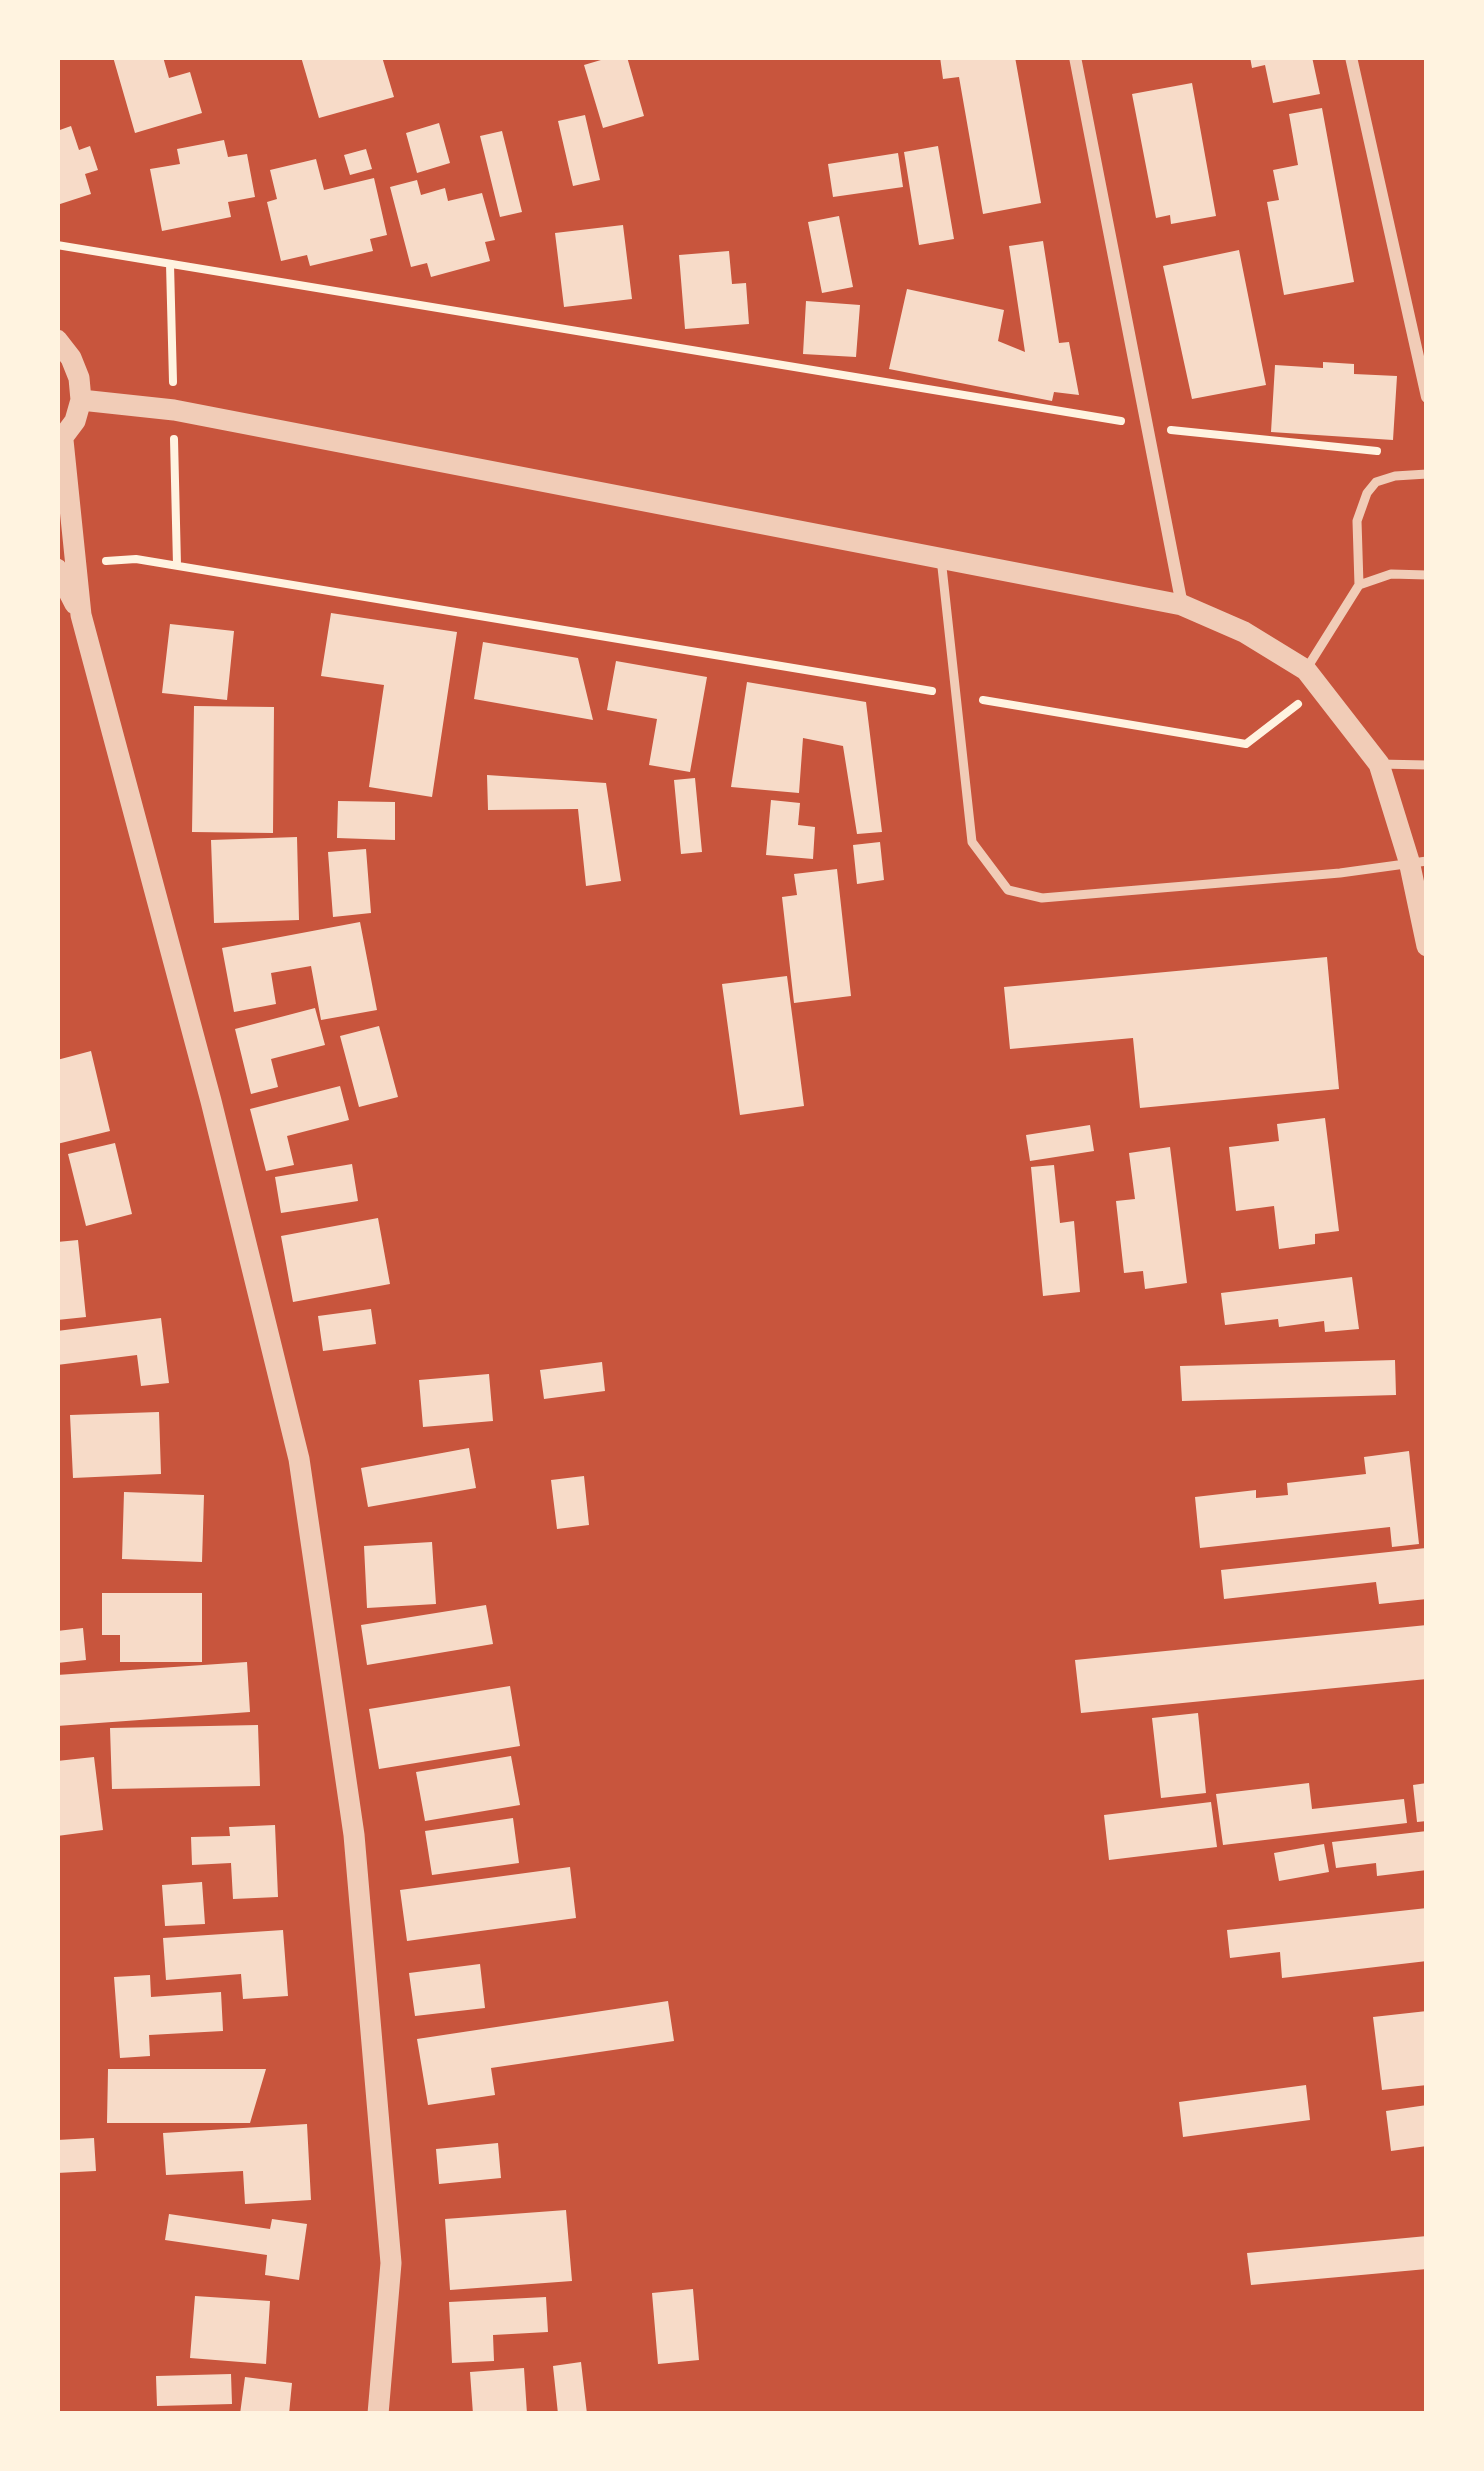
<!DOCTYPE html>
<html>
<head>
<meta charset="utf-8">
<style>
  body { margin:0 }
  #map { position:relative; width:1484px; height:2471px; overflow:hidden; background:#c8553d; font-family:Georgia,serif }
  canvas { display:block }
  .frame { position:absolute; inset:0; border:60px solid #fff3e0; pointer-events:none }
</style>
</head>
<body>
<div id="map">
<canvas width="1484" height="2471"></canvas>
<div class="frame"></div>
</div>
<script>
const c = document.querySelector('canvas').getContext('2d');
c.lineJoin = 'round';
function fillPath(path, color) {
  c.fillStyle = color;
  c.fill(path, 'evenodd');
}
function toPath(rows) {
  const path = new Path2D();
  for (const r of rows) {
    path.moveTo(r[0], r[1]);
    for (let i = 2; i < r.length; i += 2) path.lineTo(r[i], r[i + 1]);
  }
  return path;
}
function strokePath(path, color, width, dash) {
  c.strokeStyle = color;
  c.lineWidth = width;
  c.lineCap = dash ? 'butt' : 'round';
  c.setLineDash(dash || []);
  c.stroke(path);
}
fillPath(toPath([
  [113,57,163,57,169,78,190,72,202,113,135,133],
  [301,57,382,57,394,97,319,118],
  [611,57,627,57,644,116,603,128,584,65],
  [940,57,1015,57,1041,203,983,214,959,77,943,79],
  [1250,57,1312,57,1320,94,1273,103,1265,65,1252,68],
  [1192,83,1216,216,1171,224,1170,215,1156,218,1132,94],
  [1322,108,1354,282,1284,295,1267,202,1279,200,1273,170,1298,165,1289,114],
  [585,115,600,180,573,186,558,121],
  [439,123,450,163,417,173,406,133],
  [71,126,79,150,90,146,98,170,85,174,91,194,57,205,57,131],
  [502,131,522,212,500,217,480,136],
  [224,140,228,157,247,154,255,197,228,202,231,217,162,231,150,169,180,164,177,149],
  [938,146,954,239,919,245,904,152],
  [366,149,372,169,350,175,344,155],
  [898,153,903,187,833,197,828,164],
  [316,159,324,190,374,178,387,235,370,239,373,251,310,266,307,255,281,261,267,202,277,199,270,170],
  [417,180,421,195,445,188,448,201,482,193,495,240,485,242,490,261,431,277,427,263,411,267,390,187],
  [839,216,853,287,822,293,808,222],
  [623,225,632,299,564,307,555,233],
  [1043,241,1059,343,1069,342,1079,395,1054,392,1052,401,889,369,907,289,1004,310,998,341,1025,352,1009,246],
  [1239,250,1266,385,1192,399,1163,266],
  [729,251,732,284,746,283,749,324,685,329,679,255],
  [806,301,860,305,856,357,803,354],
  [1323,362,1354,364,1354,374,1397,376,1393,440,1271,432,1275,365,1323,368],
  [331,613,457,632,432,797,369,787,384,685,321,676],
  [170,624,234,631,227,700,162,693],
  [483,642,578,658,593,720,474,699],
  [616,661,707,677,690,772,649,765,657,719,607,710],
  [747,682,866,702,882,832,857,834,843,746,803,738,799,793,731,787],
  [194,706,274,707,273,833,192,832],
  [487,775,606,783,621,881,586,886,578,809,488,810],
  [695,778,702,852,681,854,674,780],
  [771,800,800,803,798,825,815,827,813,859,766,855],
  [338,801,395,802,395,840,337,838],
  [297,837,299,920,214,923,211,840],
  [880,842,884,880,857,884,853,845],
  [366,849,371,913,333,917,328,852],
  [837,869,851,996,794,1003,782,897,797,895,794,874],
  [360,922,377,1010,321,1020,311,966,271,973,276,1004,234,1012,222,948],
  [1327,957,1339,1089,1140,1108,1133,1038,1010,1049,1004,987],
  [787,976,804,1106,740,1115,722,984],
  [315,1008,325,1045,271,1059,278,1087,251,1094,235,1029],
  [379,1026,398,1097,359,1107,340,1036],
  [91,1051,110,1131,57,1144,57,1060],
  [340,1086,349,1120,287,1136,294,1165,266,1171,250,1109],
  [1325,1118,1339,1231,1315,1234,1315,1244,1279,1249,1274,1206,1236,1211,1229,1147,1279,1141,1277,1124],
  [1090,1125,1094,1151,1030,1161,1026,1135],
  [115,1143,132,1214,86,1226,68,1154],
  [1170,1147,1187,1283,1145,1289,1143,1271,1124,1273,1116,1201,1135,1199,1129,1153],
  [352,1164,358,1201,281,1213,275,1177],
  [1054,1165,1060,1223,1074,1221,1080,1292,1043,1296,1031,1167],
  [378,1218,390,1284,293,1302,281,1236],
  [78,1240,86,1317,57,1320,57,1242],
  [1352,1277,1359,1329,1325,1332,1324,1321,1279,1327,1278,1319,1225,1325,1221,1293],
  [371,1309,376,1344,323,1351,318,1316],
  [161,1318,169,1383,141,1386,137,1355,57,1365,57,1331],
  [1395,1360,1396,1395,1182,1401,1180,1366],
  [602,1362,605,1391,544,1399,540,1370],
  [489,1374,493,1421,423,1427,419,1380],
  [159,1412,161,1474,73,1478,70,1415],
  [469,1448,476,1488,368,1507,361,1468],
  [1409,1451,1419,1544,1392,1547,1390,1527,1200,1548,1195,1497,1256,1490,1256,1498,1288,1495,1287,1483,1366,1474,1364,1457],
  [584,1476,589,1525,557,1529,551,1480],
  [124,1492,204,1495,202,1562,122,1559],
  [432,1542,436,1604,367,1608,364,1546],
  [1426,1548,1427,1599,1379,1604,1376,1582,1224,1599,1221,1570],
  [102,1593,202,1593,202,1662,120,1662,120,1635,102,1635],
  [486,1605,493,1644,367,1665,361,1625],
  [1427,1625,1427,1679,1081,1713,1075,1660],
  [83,1628,86,1660,57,1663,57,1631],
  [247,1662,250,1712,57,1726,57,1675],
  [510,1686,520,1746,379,1769,369,1709],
  [1198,1713,1206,1793,1161,1798,1152,1718],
  [258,1725,260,1786,112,1789,110,1728],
  [511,1756,520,1805,425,1821,416,1772],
  [94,1757,103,1830,57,1836,57,1761],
  [1309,1783,1312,1809,1404,1799,1407,1823,1223,1845,1216,1794],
  [1427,1783,1427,1821,1417,1822,1413,1785],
  [1211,1802,1217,1847,1109,1860,1104,1815],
  [513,1818,519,1863,432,1875,425,1831],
  [275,1825,278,1897,233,1899,231,1863,192,1865,191,1837,230,1836,229,1827],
  [1427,1831,1427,1870,1377,1876,1376,1863,1336,1868,1332,1842],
  [1324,1844,1329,1872,1279,1881,1274,1853],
  [570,1867,576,1918,407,1941,400,1890],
  [202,1882,205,1924,165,1926,162,1885],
  [1427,1908,1427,1961,1282,1978,1280,1952,1230,1958,1227,1930],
  [283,1930,288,1996,243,1999,241,1974,166,1980,163,1938],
  [480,1964,485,2008,415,2016,409,1973],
  [150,1975,151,1997,221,1992,223,2031,149,2035,150,2056,120,2058,114,1977],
  [668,2001,674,2041,491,2068,495,2095,428,2105,417,2039],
  [1427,2011,1427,2085,1382,2090,1373,2017],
  [108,2069,266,2069,250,2123,107,2123],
  [1306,2085,1310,2120,1183,2137,1179,2102],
  [1427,2105,1427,2146,1391,2151,1386,2111],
  [307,2124,311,2200,245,2204,243,2171,166,2175,163,2133],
  [94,2138,96,2171,57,2173,57,2140],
  [498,2143,501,2178,439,2184,436,2149],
  [566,2210,572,2281,450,2290,445,2219],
  [169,2214,270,2229,272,2219,307,2224,299,2280,265,2275,267,2255,165,2240],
  [1427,2236,1427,2269,1251,2285,1247,2253],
  [693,2289,699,2360,658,2364,652,2293],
  [195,2296,270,2301,266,2364,190,2358],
  [546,2297,548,2332,493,2335,494,2361,452,2363,449,2302],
  [581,2362,587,2414,558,2414,553,2366],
  [524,2368,527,2414,473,2414,470,2372],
  [231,2374,232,2404,157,2406,156,2376],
  [245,2377,292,2383,289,2414,240,2414]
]), '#f7dbc8');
strokePath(toPath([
  [57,245,1121,421],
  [170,264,173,382],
  [1171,430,1377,451],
  [174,439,177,565],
  [106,561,136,559,932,691],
  [983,700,1246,744,1298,704]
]), '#fff3e0', 8);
strokePath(toPath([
  [941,558,972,842,1008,890,1042,898,1340,873,1427,861],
  [1359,585,1391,574,1427,575],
  [1307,668,1359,585,1357,521,1367,493,1376,482,1395,476,1427,474],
  [1379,764,1427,765]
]), '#f1ccb7', 9);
strokePath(toPath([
  [1075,57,1182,605],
  [1351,57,1427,397]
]), '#f1ccb7', 12);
strokePath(toPath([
  [57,340,71,358,79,378,81,400,75,421,57,445],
  [81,400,174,410,1182,605,1244,632,1306,670,1379,764,1409,861,1427,946],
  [63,440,81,615,211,1101,299,1459,354,1835,391,2263,378,2414],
  [57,569,75,604]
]), '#f1ccb7', 21);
</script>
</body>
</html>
